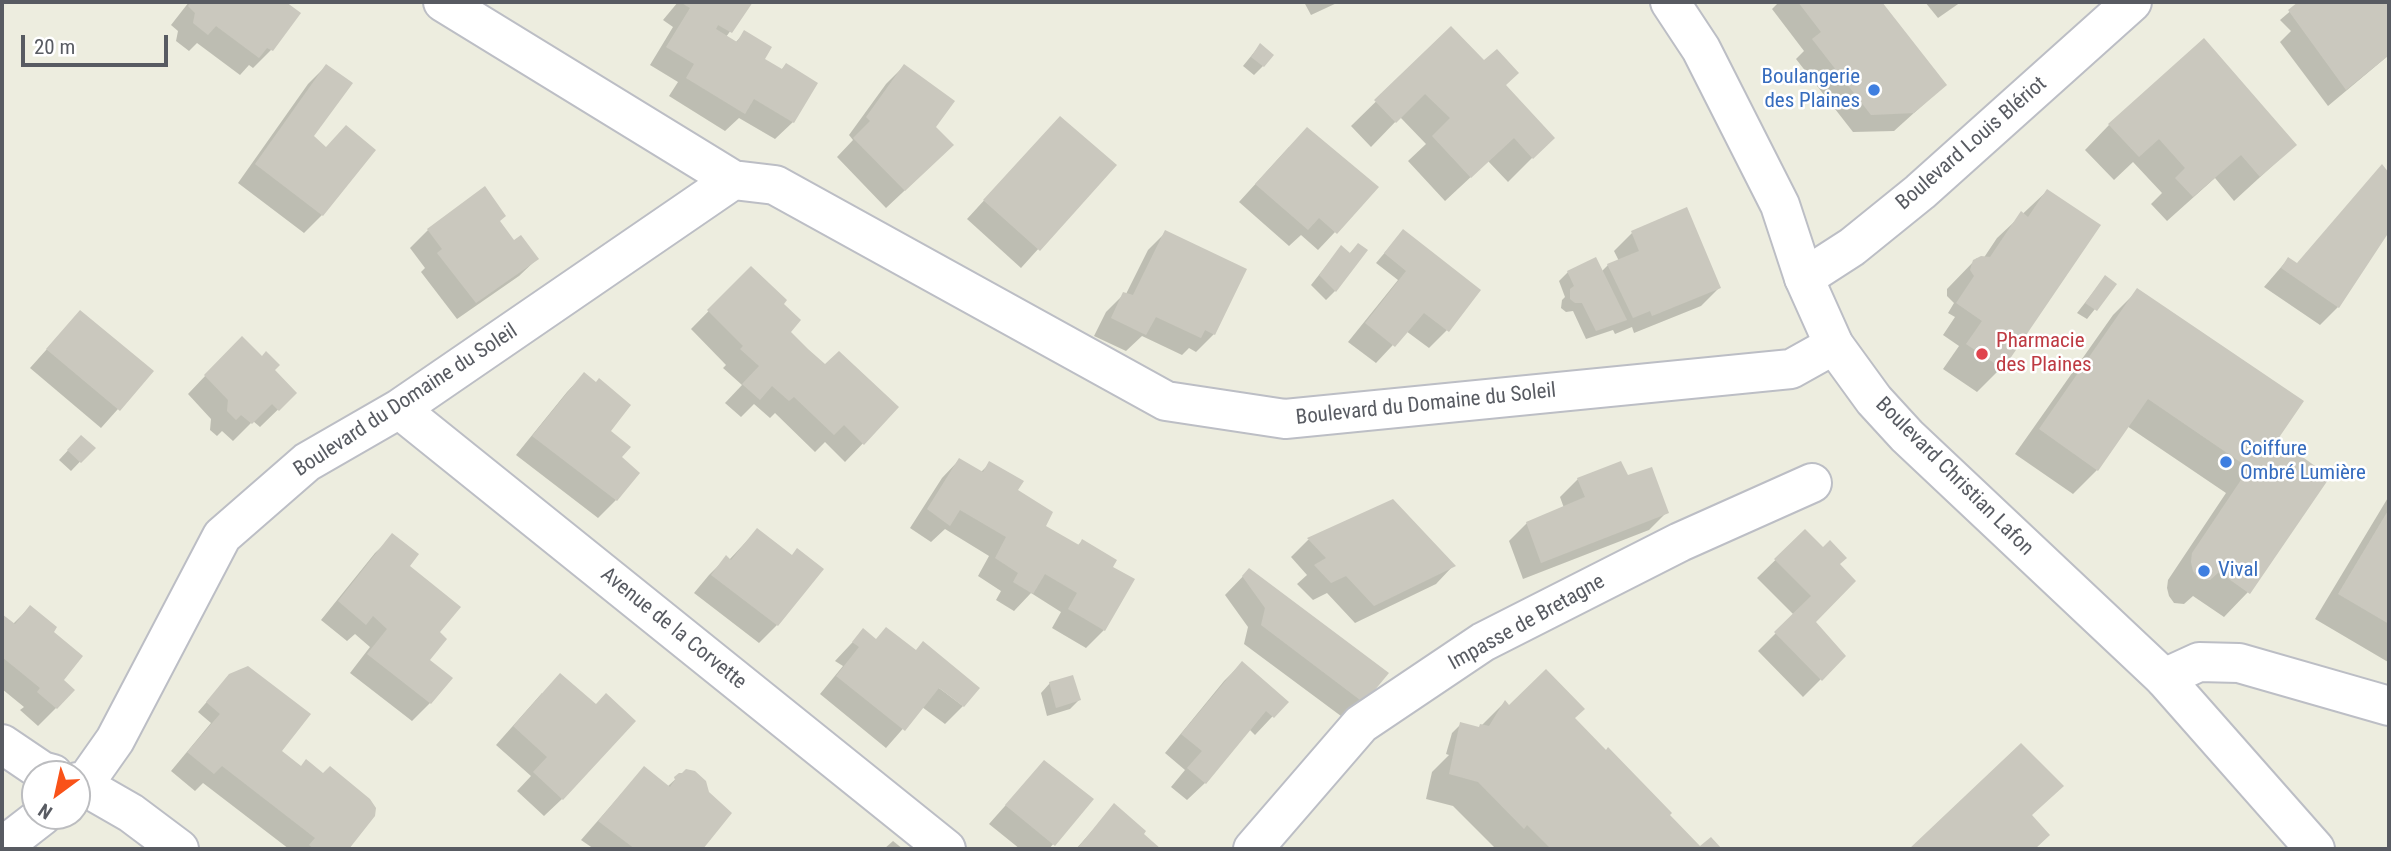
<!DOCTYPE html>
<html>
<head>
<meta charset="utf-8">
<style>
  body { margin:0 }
  #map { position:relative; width:2391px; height:851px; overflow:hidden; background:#ededdf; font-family:"Roboto Condensed",sans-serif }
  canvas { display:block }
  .frame { position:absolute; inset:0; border:4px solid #585b62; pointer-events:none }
  .north { position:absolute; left:21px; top:760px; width:70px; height:70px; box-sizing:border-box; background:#fff; border:2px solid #bcbdc0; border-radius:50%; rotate:213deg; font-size:19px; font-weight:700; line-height:28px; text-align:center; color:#585b62 }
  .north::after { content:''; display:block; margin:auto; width:24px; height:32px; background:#f95219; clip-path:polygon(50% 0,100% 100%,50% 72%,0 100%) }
  .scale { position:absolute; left:21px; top:35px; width:147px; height:32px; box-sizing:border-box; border:4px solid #585b62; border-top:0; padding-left:9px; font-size:21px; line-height:24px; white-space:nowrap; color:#585b62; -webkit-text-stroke:5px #fff; paint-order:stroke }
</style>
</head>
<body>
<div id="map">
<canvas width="2391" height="851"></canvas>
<div class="frame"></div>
<div class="north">N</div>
<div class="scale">20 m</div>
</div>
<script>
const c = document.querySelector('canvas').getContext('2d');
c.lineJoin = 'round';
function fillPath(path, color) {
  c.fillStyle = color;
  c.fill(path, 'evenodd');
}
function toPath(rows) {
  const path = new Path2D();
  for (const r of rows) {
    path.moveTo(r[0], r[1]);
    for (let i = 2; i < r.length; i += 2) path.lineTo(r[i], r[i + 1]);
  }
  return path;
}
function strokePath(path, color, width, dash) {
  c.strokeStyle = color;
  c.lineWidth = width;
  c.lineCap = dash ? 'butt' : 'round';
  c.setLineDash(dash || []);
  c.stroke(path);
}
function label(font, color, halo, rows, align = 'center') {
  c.font = font + ' "Roboto Condensed",sans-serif';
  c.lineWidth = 5;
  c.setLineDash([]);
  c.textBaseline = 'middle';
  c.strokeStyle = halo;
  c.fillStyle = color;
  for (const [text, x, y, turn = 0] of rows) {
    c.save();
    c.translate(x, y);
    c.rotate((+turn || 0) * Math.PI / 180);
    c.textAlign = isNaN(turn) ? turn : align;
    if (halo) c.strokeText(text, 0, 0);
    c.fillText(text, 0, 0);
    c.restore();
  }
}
fillPath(toPath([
  [189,2,283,2,298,13,271,50,253,68,249,65,240,75,197,43,189,51,176,41,178,31,171,25],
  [678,2,751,2,726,37,735,43,745,32,763,59,781,70,786,65,793,122,775,139,739,118,725,131,669,96,678,82,650,65,673,27,663,20],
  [1304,2,1339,2,1311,15],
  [1779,2,1880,2,1945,85,1894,131,1853,132,1796,59,1804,51,1772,9],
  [1925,2,1961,2,1938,18],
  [2301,2,2389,2,2389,55,2328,106,2280,42,2291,31,2280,20],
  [1451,28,1552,138,1508,182,1488,161,1445,201,1408,161,1426,144,1400,117,1371,147,1351,126],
  [1260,45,1263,66,1254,75,1243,66],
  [326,66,312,136,322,215,304,233,238,183,308,84],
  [904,66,934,127,934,163,886,208,837,157,853,140,849,135,886,84],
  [2109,125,2295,145,2234,201,2215,178,2167,221,2151,204,2162,193,2133,162,2114,180,2085,150],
  [1043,136,1114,165,1021,268,967,219],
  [1289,147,1335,232,1318,250,1301,235,1289,246,1239,202],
  [2381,167,2389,176,2389,229,2338,307,2320,325,2264,287,2288,259,2296,265],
  [2047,191,2001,368,1977,392,1943,369,1959,346,1943,335,1955,317,1948,313,1954,303,1947,296,1947,289,1977,258,1983,259,1997,238],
  [498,221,513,243,537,259,519,276,457,319,421,272,425,268,410,248,428,230],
  [1403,231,1447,330,1429,348,1406,331,1376,363,1348,342,1398,280,1376,263],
  [1166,232,1214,334,1196,352,1189,348,1182,355,1142,336,1126,351,1094,336,1106,312,1124,294,1126,294,1148,250],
  [1632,233,1719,288,1701,306,1634,333,1632,327,1615,334,1613,330,1586,339,1573,311,1566,312,1561,308,1562,300,1565,297,1559,281,1568,272,1601,272,1608,265,1619,261,1614,251],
  [1358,245,1335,291,1326,300,1311,285,1341,247,1349,254],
  [751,268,781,304,788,332,825,367,897,408,845,462,825,442,815,452,775,413,770,418,754,404,741,417,725,403,742,385,723,368,726,365,691,329],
  [2105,277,2115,284,2087,319,2077,313],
  [2138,290,2276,439,2248,592,2224,617,2193,596,2184,604,2174,603,2169,596,2167,588,2168,580,2226,493,2127,426,2097,470,2073,494,2015,454,2113,315],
  [80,312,151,372,101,428,30,368],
  [224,356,272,370,295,393,260,427,253,421,233,441,222,431,217,436,210,430,211,419,188,394],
  [584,374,608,432,616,500,598,518,516,455,567,392],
  [72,446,93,448,71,471,59,460],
  [959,460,981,472,990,463,1016,491,1043,527,1077,546,1082,541,1111,568,1104,630,1086,648,1052,628,1061,612,1031,593,1014,611,996,600,1001,591,978,576,989,556,945,529,931,542,910,528,942,478],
  [1627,478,1667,512,1649,530,1523,579,1509,541,1527,523,1564,508,1560,497,1578,479],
  [2389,496,2389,662,2388,662,2315,619],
  [1392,501,1453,566,1436,584,1355,623,1327,593,1313,600,1297,584,1307,575,1291,557,1308,540],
  [757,530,777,625,759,643,694,593,709,575,726,558,729,560],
  [1805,531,1838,565,1813,622,1844,656,1803,697,1758,651,1794,615,1757,578],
  [393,536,438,632,428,660,430,703,412,721,350,673,370,647,355,634,347,641,321,620,375,553],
  [1249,570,1387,673,1345,719,1244,644,1248,627,1225,595],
  [30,607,51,633,62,680,56,708,38,726,20,710,24,707,2,689,2,616,12,625],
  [863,631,963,706,945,724,922,707,886,748,820,694,843,666,835,661],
  [1242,663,1286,702,1255,735,1249,729,1205,783,1187,800,1171,787,1185,770,1165,753,1224,681],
  [230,675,280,752,373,816,347,849,289,849,203,783,195,791,171,771,211,723,198,712],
  [1050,683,1079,700,1070,709,1047,716,1041,693],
  [542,693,562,799,544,816,517,791,531,776,496,745],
  [1505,702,1509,707,1573,718,1700,849,1710,840,1719,849,1496,849,1453,806,1426,799,1432,772,1449,755,1446,754,1452,733,1461,724,1478,729],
  [2021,745,2031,816,2048,835,2033,849,1912,849],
  [1044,762,1091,799,1049,849,1020,849,989,824],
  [644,768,667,787,680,775,707,793,730,813,700,849,594,849,581,840],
  [1114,806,1142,834,1159,849,1076,849],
  [893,841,903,849,884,849]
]), '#0003');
fillPath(toPath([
  [191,2,286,2,301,13,273,51,267,48,259,58,216,26,208,35,193,23,195,13,188,6],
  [680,2,753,2,732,33,718,25,716,29,737,42,744,30,772,47,765,59,782,69,786,63,818,83,794,123,754,99,745,114,686,78,694,64,666,47,690,8],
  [1798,2,1882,2,1947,85,1914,113,1871,115,1812,39,1821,32],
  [2298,2,2389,2,2389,55,2346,90,2288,10],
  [1451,26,1484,60,1497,49,1519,73,1506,85,1555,138,1533,159,1514,138,1471,178,1432,136,1450,118,1425,94,1396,123,1374,100],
  [2204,38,2297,145,2260,177,2241,155,2193,197,2175,178,2185,168,2159,139,2139,157,2108,124],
  [1260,43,1274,55,1264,67,1251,57],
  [326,64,353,83,314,136,326,147,346,125,376,150,323,216,255,164],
  [904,64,955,101,936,127,954,145,905,191,853,138,870,121,866,117],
  [1060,116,1117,165,1040,251,983,200],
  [1307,127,1379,187,1337,234,1319,218,1308,230,1255,184],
  [2382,164,2389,173,2389,232,2339,308,2281,268,2288,257,2297,263],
  [485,186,506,216,500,221,514,240,521,235,539,259,476,303,437,253,442,249,427,229],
  [2047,189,2101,225,2003,369,1966,344,1982,321,1956,303,1974,276,1970,270,1973,260,1981,256,1990,257,2021,211,2028,217],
  [1687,207,1721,288,1652,316,1650,311,1633,318,1607,264,1639,251,1631,231],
  [1403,229,1481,290,1449,332,1424,313,1395,347,1365,323,1406,271,1384,253],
  [1165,230,1247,269,1215,335,1205,330,1201,338,1156,317,1146,335,1111,318,1123,292,1133,295],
  [1358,243,1368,250,1336,292,1319,275,1341,245,1350,253],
  [1596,257,1627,320,1596,331,1582,303,1575,303,1570,299,1570,289,1574,286,1567,271],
  [751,266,787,300,784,304,801,320,791,332,808,349,825,364,839,351,899,407,864,445,844,425,834,435,794,397,789,401,772,386,760,400,742,384,759,366,740,349,743,346,707,310],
  [2105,275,2117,284,2097,311,2085,303],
  [2137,288,2304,401,2278,439,2330,477,2250,594,2219,572,2210,580,2199,579,2193,571,2191,562,2192,553,2249,468,2148,399,2098,471,2039,429],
  [80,310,154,371,120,411,46,349],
  [242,336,262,356,266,351,280,365,275,370,297,393,279,411,272,404,252,424,241,415,236,420,227,411,228,400,204,375],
  [584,372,596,382,599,378,631,405,611,431,631,447,622,457,640,473,617,501,532,436],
  [81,435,96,448,81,463,67,450],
  [959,458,983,472,989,461,1024,481,1018,490,1053,512,1046,526,1079,545,1082,539,1117,560,1113,567,1135,579,1105,631,1068,609,1077,593,1045,574,1033,594,1013,582,1018,573,995,558,1006,537,960,510,950,526,927,509],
  [1621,461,1628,475,1652,467,1669,513,1541,563,1526,522,1585,497,1577,478],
  [1393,499,1456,566,1374,606,1346,576,1331,583,1314,565,1326,558,1307,538],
  [2389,509,2389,624,2338,594],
  [757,528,792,555,797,548,824,569,778,626,711,575,726,555,731,560],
  [1805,529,1823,547,1830,540,1847,558,1840,564,1856,581,1816,622,1846,656,1822,681,1774,632,1811,596,1774,559],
  [392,533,419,554,410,566,461,607,440,632,447,639,430,660,453,678,431,704,367,654,387,629,373,616,366,625,338,601],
  [1249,568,1389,673,1364,703,1261,625,1265,608,1242,576],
  [30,605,57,627,54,632,83,656,64,680,75,690,57,709,37,692,40,688,2,657,2,614,15,624],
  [886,627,916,650,923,641,980,688,964,707,939,688,905,731,836,676,859,647,852,642,863,628,876,639],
  [1242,661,1289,702,1274,718,1266,711,1206,784,1187,768,1202,751,1181,734],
  [248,666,311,714,282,751,301,766,306,759,323,773,330,766,370,799,376,808,375,816,349,849,314,849,309,845,315,838,222,766,214,774,187,752,220,714,206,702,229,674],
  [1546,669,1585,709,1575,718,1606,750,1608,747,1672,813,1670,815,1700,846,1711,837,1722,849,1551,849,1527,825,1524,829,1478,782,1449,774,1460,722,1479,727,1480,724,1489,726,1505,700,1509,705],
  [560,673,596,704,606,693,636,721,563,800,533,772,547,757,513,726],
  [1073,675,1081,700,1056,708,1049,682],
  [2021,743,2064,786,2032,815,2050,835,2035,849,1909,849],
  [1044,760,1094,799,1055,846,1005,805],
  [644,766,670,787,675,780,674,777,679,773,682,773,686,769,695,771,706,781,709,792,732,813,703,849,635,849,598,821],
  [1114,803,1146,831,1144,834,1161,849,1077,849]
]), '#cac8be');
const minor = toPath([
  [443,2,733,180,775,185,1166,401,1285,419,1791,369,1834,345],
  [1804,278,1852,247,1920,192,2132,2],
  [399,409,946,849],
  [2164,678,2199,662,2239,663,2389,706],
  [2,744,42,771,53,774],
  [77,782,131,813,179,849],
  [77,789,84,784,115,740,222,536,307,462,399,409,733,180],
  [2,847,42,816],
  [1253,849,1361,724,1483,642,1680,542,1812,483]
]);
const tertiary = toPath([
  [1670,2,1701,49,1780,205,1804,278,1834,345,1874,400,1907,436,2164,678,2315,849]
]);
strokePath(minor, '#bcbec5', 42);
strokePath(tertiary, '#bcbec5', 42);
strokePath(minor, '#fff', 38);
strokePath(tertiary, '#fff', 38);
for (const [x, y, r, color] of [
  [1874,90,7,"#3f7fe0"],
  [1982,354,7,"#e0444e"],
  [2226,462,7,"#3f7fe0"],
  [2204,571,7,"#3f7fe0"]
]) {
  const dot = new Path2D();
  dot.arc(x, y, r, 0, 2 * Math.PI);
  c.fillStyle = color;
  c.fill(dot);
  strokePath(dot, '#fff', 2.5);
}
label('21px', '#366cbe', '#fff', [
  ["Boulangerie",1860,78,"right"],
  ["des Plaines",1860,102,"right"],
  ["Coiffure",2240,450],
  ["Ombré Lumière",2240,474],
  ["Vival",2218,571]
], 'left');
label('21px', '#585b62', '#fff', [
  ["Boulevard Louis Blériot",1972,144,-41],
  ["Boulevard du Domaine du Soleil",406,401,-33],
  ["Boulevard du Domaine du Soleil",1426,405,-6],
  ["Boulevard Christian Lafon",1954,477,45],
  ["Impasse de Bretagne",1527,623,-29],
  ["Avenue de la Corvette",673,629,39]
]);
label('21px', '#be3a42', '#fff', [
  ["Pharmacie",1996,342],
  ["des Plaines",1996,366]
], 'left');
</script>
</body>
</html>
